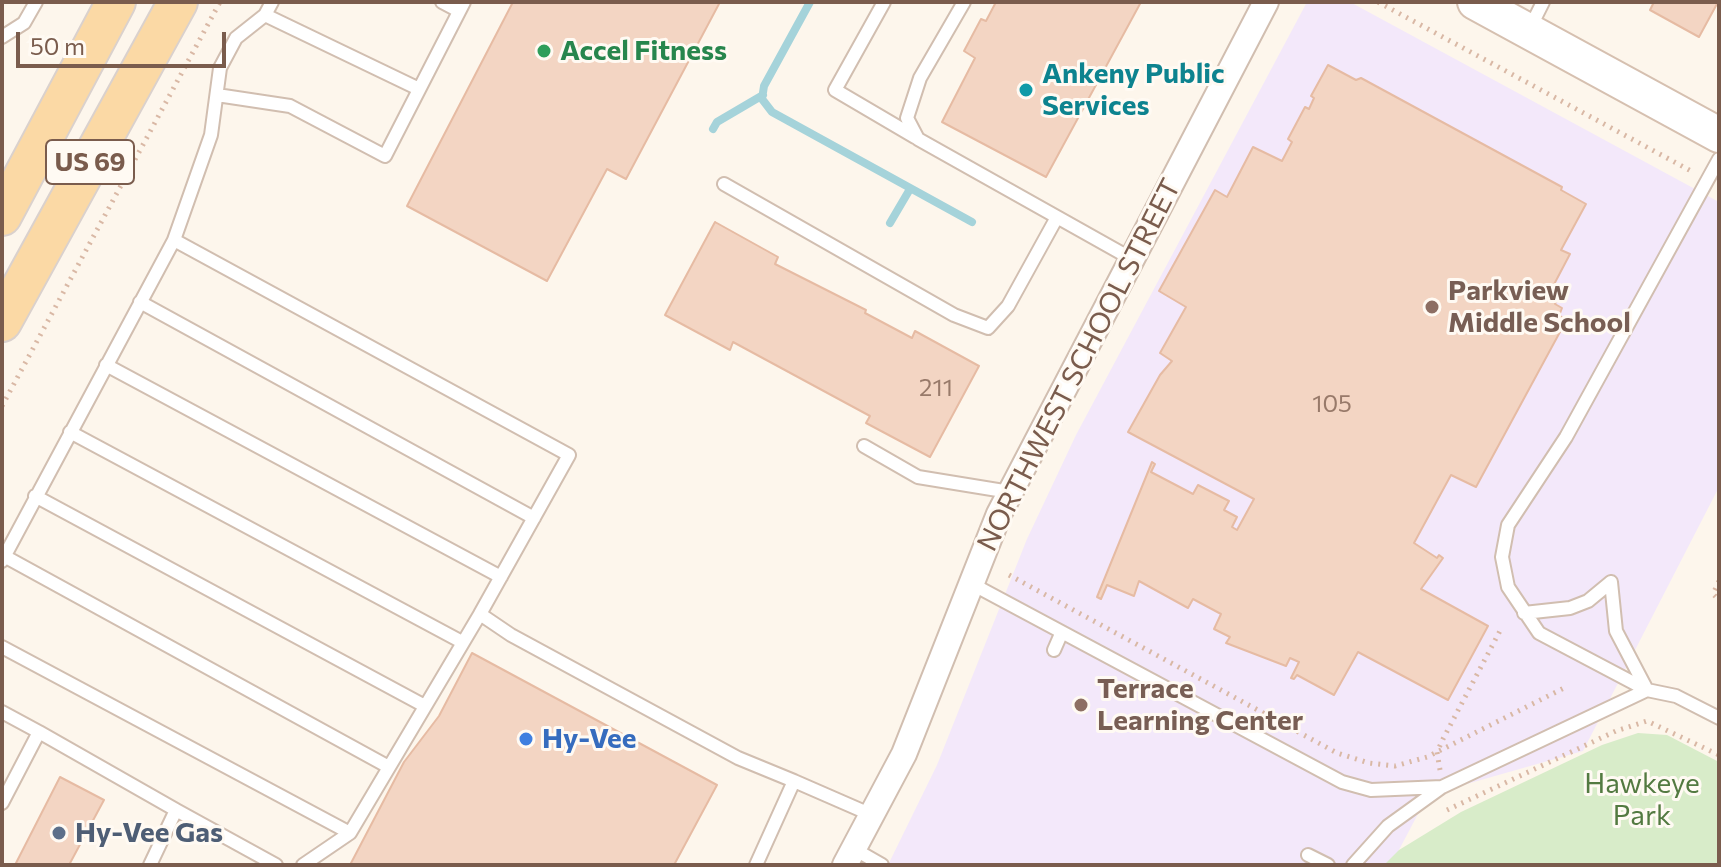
<!DOCTYPE html>
<html>
<head>
<meta charset="utf-8">
<style>
  body { margin:0 }
  #map { position:relative; width:1721px; height:867px; overflow:hidden; background:#fdf6ec; font-family:Commissioner,sans-serif }
  canvas { display:block }
  .frame { position:absolute; inset:0; border:4px solid #7a5c4d; pointer-events:none }
  .scale { position:absolute; left:16px; top:32px; width:210px; height:36px; box-sizing:border-box; border:4px solid #7a5c4d; border-top:0; padding-left:10px; font-size:24px; line-height:28px; white-space:nowrap; color:#7a5c4d; -webkit-text-stroke:6px #fffaf3; paint-order:stroke }
</style>
</head>
<body>
<div id="map">
<canvas width="1721" height="867"></canvas>
<div class="frame"></div>
<div class="scale">50 m</div>
</div>
<script>
const c = document.querySelector('canvas').getContext('2d');
c.lineJoin = 'round';
function fillPath(path, color) {
  c.fillStyle = color;
  c.fill(path, 'evenodd');
}
function toPath(rows) {
  const path = new Path2D();
  for (const r of rows) {
    path.moveTo(r[0], r[1]);
    for (let i = 2; i < r.length; i += 2) path.lineTo(r[i], r[i + 1]);
  }
  return path;
}
function strokePath(path, color, width, dash) {
  c.strokeStyle = color;
  c.lineWidth = width;
  c.lineCap = dash ? 'butt' : 'round';
  c.setLineDash(dash || []);
  c.stroke(path);
}
function label(font, color, halo, rows, align = 'center') {
  c.font = font + ' Commissioner,sans-serif';
  c.lineWidth = 6;
  c.setLineDash([]);
  c.textBaseline = 'middle';
  c.strokeStyle = halo;
  c.fillStyle = color;
  for (const [text, x, y, turn = 0] of rows) {
    c.save();
    c.translate(x, y);
    c.rotate((+turn || 0) * Math.PI / 180);
    c.textAlign = isNaN(turn) ? turn : align;
    if (halo) c.strokeText(text, 0, 0);
    c.fillText(text, 0, 0);
    c.restore();
  }
}
fillPath(toPath([
  [1307,2,1350,2,1719,202,1719,487,1583,751,1428,795,1391,865,888,865,937,765,1027,539,1076,435]
]), '#f3e8fa');
fillPath(toPath([
  [1638,733,1667,735,1719,762,1719,865,1384,865,1399,850,1461,812,1602,745]
]), '#d8ecc9');
strokePath(toPath([
  [810,2,764,86,762,99,772,112,972,222],
  [713,129,717,122,763,95],
  [890,223,910,189]
]), '#a5d3da', 8);
const building = toPath([
  [513,2,720,2,626,179,607,169,547,281,407,206,513,2],
  [996,2,1141,2,1046,177,942,122,975,58,964,51,981,19,986,21,996,2],
  [1654,2,1718,2,1699,37,1650,10,1654,2],
  [1328,65,1356,80,1361,78,1562,187,1561,190,1586,204,1561,250,1570,254,1550,292,1558,297,1555,304,1562,308,1559,316,1567,319,1476,487,1451,475,1414,543,1437,558,1439,555,1443,558,1421,589,1488,626,1448,700,1358,652,1334,695,1297,675,1294,679,1291,678,1299,662,1290,658,1286,666,1226,643,1230,637,1214,629,1221,614,1193,599,1188,608,1139,581,1134,596,1107,585,1101,599,1097,597,1152,462,1155,464,1151,472,1193,494,1198,485,1229,501,1224,510,1237,517,1232,527,1237,530,1254,499,1128,432,1160,375,1172,361,1160,353,1186,307,1159,291,1215,190,1227,197,1253,147,1282,161,1292,142,1288,139,1305,107,1309,109,1314,98,1311,96,1328,65],
  [715,222,778,257,775,264,866,310,865,313,912,338,915,331,979,366,930,457,866,423,870,416,733,342,730,350,665,315,715,222],
  [472,653,717,785,674,865,350,865,404,762,439,716,472,653],
  [60,777,104,800,69,865,15,865,60,777]
]);
fillPath(building, '#f3d5c3');
strokePath(building, '#e6bba3', 2);
const service = toPath([
  [442,2,459,11],
  [884,2,835,90,915,137],
  [964,2,920,78,907,118,918,139,1130,258],
  [265,15,419,89],
  [1530,28,1543,2],
  [2,37,24,23,36,2],
  [217,95,290,106,385,156,464,2],
  [1719,159,1566,437,1508,525,1502,557,1508,587,1539,633,1647,690,1676,696,1719,718],
  [724,184,954,315,988,328,1008,306,1056,219],
  [174,240,569,455,480,614,511,635,738,758,794,781],
  [140,302,534,518],
  [106,365,501,577],
  [70,432,462,642],
  [864,446,918,477,1010,492],
  [35,496,423,705],
  [4,556,387,766],
  [2,561,174,240,211,135,220,68,236,38,265,15,272,2],
  [972,584,1342,782,1371,790,1442,787],
  [1524,613,1570,608,1588,601,1611,582],
  [2,647,350,833],
  [1054,650,1061,634],
  [2,712,39,732],
  [2,803,39,732,176,810,150,865],
  [176,810,276,865],
  [854,849,882,865],
  [1308,855,1328,865],
  [303,865,350,833,480,614],
  [756,865,794,781,872,815],
  [1353,865,1388,826,1442,787,1647,690,1616,631,1611,582]
]);
const minor = toPath([
  [845,865,904,754,999,514,1266,2]
]);
const secondary = toPath([
  [1475,2,1719,135]
]);
const primary = toPath([
  [2,216,116,2],
  [2,322,178,2]
]);
strokePath(service, '#d1beb0', 16);
strokePath(minor, '#d1beb0', 28);
strokePath(secondary, '#d6c0b0', 38);
strokePath(primary, '#dad1cd', 42);
strokePath(toPath([
  [1378,2,1693,172],
  [2,406,220,2],
  [1009,575,1337,753,1369,763,1395,766,1427,757,1564,688],
  [1719,581,1713,594,1719,600],
  [1440,770,1437,752,1443,739,1502,627],
  [1447,810,1616,731,1647,721,1719,755]
]), '#d9b8a5', 5, [2, 6]);
strokePath(service, '#fff', 12);
strokePath(minor, '#fff', 24);
strokePath(secondary, '#fff', 34);
strokePath(primary, '#fbd9a5', 38);
for (const [x, y, r, color] of [
  [544,51,8,"#2e9e5b"],
  [1026,90,8,"#0f9aa8"],
  [1432,307,8,"#8d6e63"],
  [1081,705,8,"#8d6e63"],
  [526,739,8,"#3f7fe0"],
  [59,833,8,"#5c6f8a"]
]) {
  const dot = new Path2D();
  dot.arc(x, y, r, 0, 2 * Math.PI);
  c.fillStyle = color;
  c.fill(dot);
  strokePath(dot, '#fffaf3', 3);
}
label('24px', '#987a6a', null, [
  ["211",936,388],
  ["105",1332,404]
]);
for (const [x, y, w] of [
  [90,162,88]
]) {
  const box = new Path2D();
  box.roundRect(x - w / 2, y - 22, w, 44, 6);
  c.fillStyle = '#fffaf3';
  c.fill(box);
  strokePath(box, '#7a5c4d', 2);
}
label('bold 26px', '#7a5c4d', null, [
  ["US 69",90,162]
]);
label('bold 28px', '#27864d', '#fffaf3', [
  ["Accel Fitness",560,51]
], 'left');
label('bold 28px', '#0d838f', '#fffaf3', [
  ["Ankeny Public",1042,74],
  ["Services",1042,106]
], 'left');
label('bold 28px', '#785e54', '#fffaf3', [
  ["Parkview",1448,291],
  ["Middle School",1448,323],
  ["Terrace",1097,689],
  ["Learning Center",1097,721]
], 'left');
label('28px', '#7a5c4d', '#fffaf3', [
  ["NORTHWEST SCHOOL STREET",1079,365,-63]
]);
label('bold 28px', '#366cbe', '#fffaf3', [
  ["Hy-Vee",542,739]
], 'left');
label('28px', '#537a41', '#fffaf3', [
  ["Hawkeye",1642,784],
  ["Park",1642,816]
]);
label('bold 28px', '#4e5e75', '#fffaf3', [
  ["Hy-Vee Gas",75,833]
], 'left');
</script>
</body>
</html>
